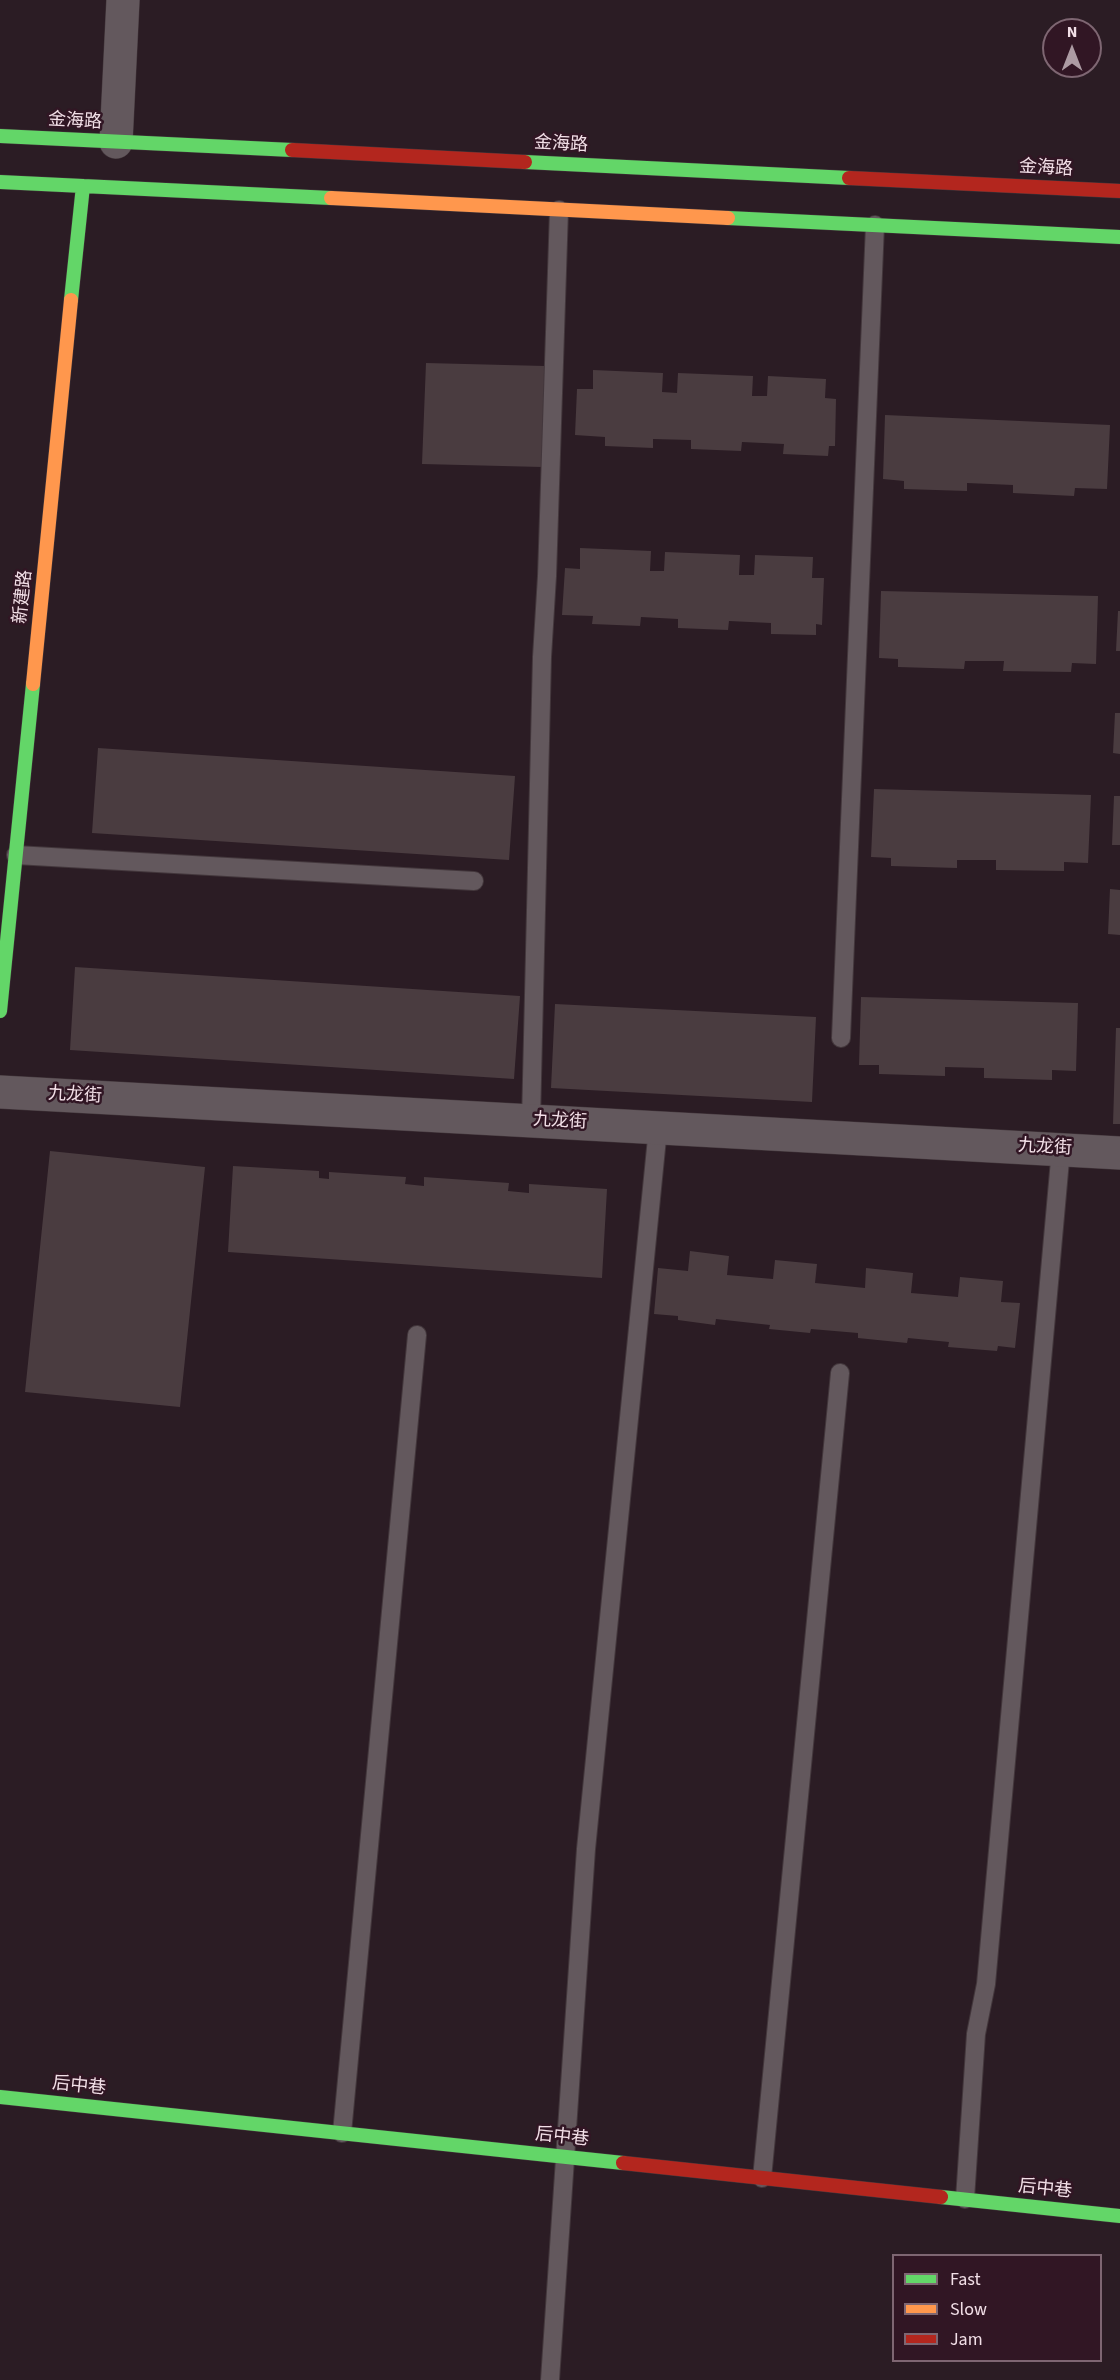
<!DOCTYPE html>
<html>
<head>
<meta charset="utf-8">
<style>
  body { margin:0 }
  #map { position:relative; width:1120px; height:2380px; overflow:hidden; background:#2b1c24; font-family:"Source Sans 3",sans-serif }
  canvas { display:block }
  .legend { position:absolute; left:892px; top:2254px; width:210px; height:108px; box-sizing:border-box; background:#311624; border:2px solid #7e6672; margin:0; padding:8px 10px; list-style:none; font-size:18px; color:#f2dfe7 }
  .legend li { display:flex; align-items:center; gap:12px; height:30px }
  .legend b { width:30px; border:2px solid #7e6672 }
  .north { position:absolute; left:1042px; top:18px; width:60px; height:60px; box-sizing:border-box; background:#311624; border:2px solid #7e6672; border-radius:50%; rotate:0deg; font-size:16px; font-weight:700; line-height:24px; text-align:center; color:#f2dfe7 }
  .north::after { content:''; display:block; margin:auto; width:21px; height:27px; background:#ac9ba3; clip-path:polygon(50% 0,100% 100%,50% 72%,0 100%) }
</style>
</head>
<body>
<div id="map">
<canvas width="1120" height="2380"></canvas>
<ul class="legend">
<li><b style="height:8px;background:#63d668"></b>Fast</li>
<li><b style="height:8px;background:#ff974d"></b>Slow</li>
<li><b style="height:8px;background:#b3261e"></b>Jam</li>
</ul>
<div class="north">N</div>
</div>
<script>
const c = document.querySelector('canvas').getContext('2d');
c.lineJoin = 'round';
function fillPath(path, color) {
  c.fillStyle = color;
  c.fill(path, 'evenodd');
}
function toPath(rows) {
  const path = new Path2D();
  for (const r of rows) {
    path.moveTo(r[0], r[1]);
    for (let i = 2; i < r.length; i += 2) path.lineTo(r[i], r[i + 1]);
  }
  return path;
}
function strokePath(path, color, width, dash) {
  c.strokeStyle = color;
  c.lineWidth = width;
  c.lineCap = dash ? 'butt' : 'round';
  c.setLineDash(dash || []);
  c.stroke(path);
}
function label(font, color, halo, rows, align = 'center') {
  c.font = font + ' "Source Sans 3","Noto Sans SC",sans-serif';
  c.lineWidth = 5;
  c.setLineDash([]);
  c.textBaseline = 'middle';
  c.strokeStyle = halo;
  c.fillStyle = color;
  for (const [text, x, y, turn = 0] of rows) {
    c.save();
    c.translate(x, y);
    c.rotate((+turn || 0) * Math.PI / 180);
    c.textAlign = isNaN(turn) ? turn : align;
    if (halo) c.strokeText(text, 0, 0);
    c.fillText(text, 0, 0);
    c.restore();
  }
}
fillPath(toPath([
  [426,363,545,366,542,467,422,464],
  [593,370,663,373,662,392,677,393,678,373,753,376,752,396,767,396,768,376,826,379,825,398,836,399,835,446,829,446,828,456,783,454,784,444,742,442,741,451,691,449,691,440,653,439,653,448,605,446,605,437,575,435,577,389,593,389],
  [885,415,1110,425,1107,489,1075,488,1074,496,1013,493,1013,485,967,483,967,491,904,489,904,481,883,479],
  [580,548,651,551,650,571,664,571,665,552,740,555,739,575,754,575,755,555,813,557,812,578,824,578,822,625,816,624,816,635,771,634,771,623,729,621,728,630,678,628,678,619,641,617,640,626,592,624,593,616,562,615,565,568,580,569],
  [881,591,1098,596,1096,664,1072,663,1071,672,1003,671,1004,661,965,661,964,669,898,667,898,659,879,658],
  [1118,611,1120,611,1120,651,1116,651],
  [1115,713,1120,713,1120,754,1113,753],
  [98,748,515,776,509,860,92,833],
  [874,789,1091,795,1088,863,1064,862,1064,871,996,870,996,860,957,860,957,868,891,866,891,858,871,857],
  [1114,796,1120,796,1120,845,1112,845],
  [1110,889,1120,890,1120,935,1108,934],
  [75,967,520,996,514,1079,70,1050],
  [861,997,1078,1003,1076,1071,1052,1070,1052,1080,984,1078,984,1068,945,1067,945,1076,879,1074,879,1065,859,1065],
  [555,1004,816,1017,812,1102,551,1088],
  [1116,1028,1120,1028,1120,1124,1113,1124],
  [50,1151,205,1167,180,1407,25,1392],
  [233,1166,319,1171,319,1178,329,1179,329,1172,406,1177,405,1184,424,1186,424,1177,509,1183,508,1191,529,1193,529,1184,607,1189,602,1278,228,1252],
  [690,1251,729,1256,727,1275,773,1279,775,1260,817,1264,815,1283,865,1288,866,1268,913,1273,911,1293,958,1297,960,1277,1003,1281,1001,1302,1020,1303,1015,1348,998,1346,997,1351,948,1347,949,1342,908,1338,907,1343,858,1338,858,1333,811,1329,810,1333,769,1329,770,1325,716,1319,715,1325,678,1320,678,1316,654,1314,658,1268,688,1271]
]), '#4a3c40');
const lane = toPath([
  [16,855,474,881],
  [841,1038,875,225],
  [531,1121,542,657,547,576,559,210],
  [342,2133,417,1335],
  [762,2178,840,1373],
  [965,2199,976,2034,986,1984,1061,1149],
  [550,2380,586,1849,658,1128]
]);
const street = toPath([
  [116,142,123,0],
  [0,1092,1120,1153]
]);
const fast = toPath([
  [0,136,292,150],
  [525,162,849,178],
  [0,182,331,198],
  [728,218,1120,237],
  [71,300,83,186],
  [0,1011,33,684],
  [0,2097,623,2163],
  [941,2197,1120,2216]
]);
const slow = toPath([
  [331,198,728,218],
  [33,684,71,300]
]);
const jam = toPath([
  [292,150,525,162],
  [849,178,1120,191],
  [623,2163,941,2197]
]);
strokePath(lane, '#43373c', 20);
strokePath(street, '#43373c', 34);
strokePath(fast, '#43373c', 15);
strokePath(slow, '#43373c', 15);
strokePath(jam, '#43373c', 15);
strokePath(lane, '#63585d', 18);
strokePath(street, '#63585d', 33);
strokePath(fast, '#63d668', 14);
strokePath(slow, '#ff974d', 14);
strokePath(jam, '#b3261e', 14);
label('18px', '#f2dfe7', '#311624', [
  ["金海路",75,122,3],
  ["金海路",561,145,3],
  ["金海路",1046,169,3],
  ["新建路",24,597,-84],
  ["九龙街",75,1096,3],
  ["九龙街",560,1122,3],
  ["九龙街",1045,1148,3],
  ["后中巷",79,2087,6],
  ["后中巷",562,2138,6],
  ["后中巷",1045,2190,6]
]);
</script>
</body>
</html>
